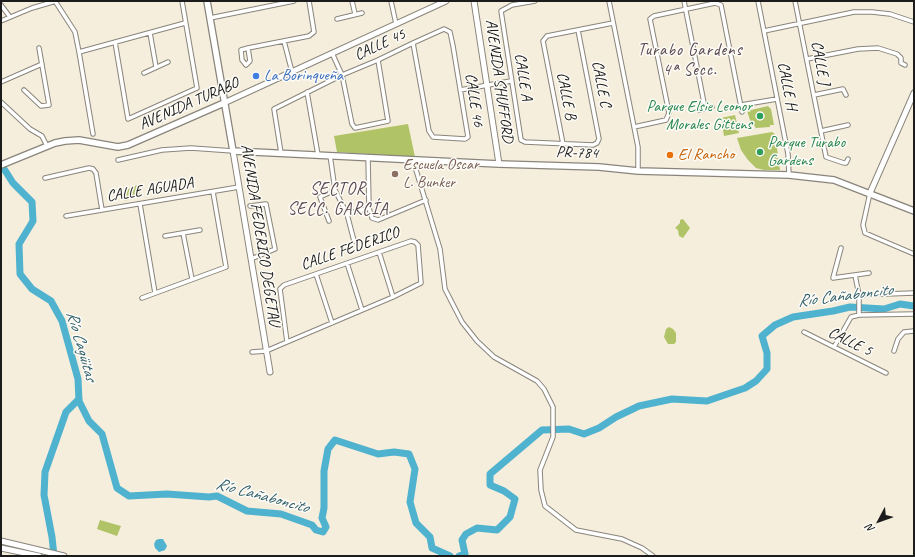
<!DOCTYPE html>
<html>
<head>
<meta charset="utf-8">
<style>
  body { margin:0 }
  #map { position:relative; width:915px; height:557px; overflow:hidden; background:#f6eedc; font-family:Caveat,sans-serif }
  canvas { display:block }
  .frame { position:absolute; inset:0; border:2px solid #1c1c1c; pointer-events:none }
  .north { position:absolute; left:859px; top:501px; width:40px; height:40px; -webkit-text-stroke:3px #fdfcf7; paint-order:stroke; rotate:229deg; font-size:11px; font-weight:700; line-height:16px; text-align:center; color:#1c1c1c }
  .north::after { content:''; display:block; margin:auto; width:14px; height:18px; background:#1c1c1c; clip-path:polygon(50% 0,100% 100%,50% 72%,0 100%) }
</style>
</head>
<body>
<div id="map">
<canvas width="915" height="557"></canvas>
<div class="frame"></div>
<div class="north">N</div>
</div>
<script>
const c = document.querySelector('canvas').getContext('2d');
c.lineJoin = 'round';
function fillPath(path, color) {
  c.fillStyle = color;
  c.fill(path, 'evenodd');
}
function toPath(rows) {
  const path = new Path2D();
  for (const r of rows) {
    path.moveTo(r[0], r[1]);
    for (let i = 2; i < r.length; i += 2) path.lineTo(r[i], r[i + 1]);
  }
  return path;
}
function strokePath(path, color, width, dash) {
  c.strokeStyle = color;
  c.lineWidth = width;
  c.lineCap = dash ? 'butt' : 'round';
  c.setLineDash(dash || []);
  c.stroke(path);
}
function label(font, color, halo, rows, align = 'center') {
  c.font = font + ' Caveat,sans-serif';
  c.lineWidth = 3;
  c.setLineDash([]);
  c.textBaseline = 'middle';
  c.strokeStyle = halo;
  c.fillStyle = color;
  for (const [text, x, y, turn = 0] of rows) {
    c.save();
    c.translate(x, y);
    c.rotate((+turn || 0) * Math.PI / 180);
    c.textAlign = isNaN(turn) ? turn : align;
    if (halo) c.strokeText(text, 0, 0);
    c.fillText(text, 0, 0);
    c.restore();
  }
}
fillPath(toPath([
  [768,106,771,109,774,125,770,125,770,127,756,128,750,120,747,111],
  [735,115,739,133,724,136,721,118],
  [408,124,415,157,337,152,334,136],
  [772,132,775,134,780,170,764,170,756,168,748,160,741,150,737,138],
  [137,185,140,194,125,201,122,192],
  [683,219,690,228,683,238,679,236,678,230,675,228,680,223,680,220],
  [669,327,673,329,676,333,676,342,674,344,668,344,664,337,666,329],
  [100,520,121,526,117,536,97,529]
]), '#b0c366');
fillPath(toPath([
  [159,539,163,539,167,546,165,550,159,552,155,548,154,544,156,540]
]), '#4fb2ce');
strokePath(toPath([
  [1,164,13,183,32,202,33,221,19,244,20,274,32,289,51,301,62,321,78,379,79,401,89,421,102,434,117,488,129,496,167,494,209,497,217,496,247,511,281,514,312,525,316,530,323,532,326,527,322,518,324,508,324,471,328,449,335,440,378,454,394,452,409,454,415,469,410,502,416,523,430,537,432,548,450,556],
  [54,556,52,537,44,495,45,472,66,412,79,399],
  [459,556,465,554,462,540,466,534,477,528,497,530,510,517,515,499,504,491,490,485,490,474,542,430,569,429,584,434,599,428,616,417,639,406,672,399,707,401,745,388,756,381,767,369,767,353,762,336,775,325,793,317,833,311,850,307,884,309,900,304,914,306]
]), '#4fb2ce', 7);
const street = toPath([
  [55,1,75,32,79,52,93,134],
  [352,1,355,14],
  [391,1,396,24],
  [535,1,512,5,501,11,521,140,525,142,593,145,597,143,599,139,578,30],
  [609,1,638,147,638,171],
  [684,1,705,108],
  [758,1,788,154,789,175],
  [795,1,826,157,844,163,846,163,848,159],
  [1,5,10,17],
  [210,18,294,1],
  [337,19,362,13],
  [1,21,32,8,56,1],
  [764,31,854,12,872,12,890,14,914,22],
  [150,33,156,67],
  [284,41,292,72],
  [115,42,128,119,197,88,182,1],
  [248,48,309,36,314,32,309,1],
  [248,48,250,61,246,65,242,60,241,50,248,48],
  [79,52,185,23],
  [332,53,342,75,352,124,355,128,388,121,378,60],
  [807,59,858,49,878,48,897,54,901,58,901,63,905,65],
  [144,73,168,62],
  [1,82,42,64],
  [24,90,41,106,49,105,39,48],
  [460,90,511,81],
  [307,92,318,155],
  [814,95,843,89,846,95],
  [1,102,30,129,42,136,47,146],
  [741,105,777,99],
  [699,110,712,107],
  [634,127,666,120,669,113,650,19,654,16,715,3,721,5,742,112],
  [821,131,848,125],
  [563,144,543,41,547,36,613,23],
  [281,153,274,109,342,75,378,60,413,43,444,29,450,32,453,46,468,137,465,139,433,137,429,131,413,43],
  [330,155,335,190,347,214,354,241],
  [368,157,369,208,372,218,378,220,426,200],
  [118,160,162,150,191,148,233,151],
  [413,160,440,249,445,289,462,322,477,341,494,357,537,381,544,389,553,407,553,437,540,470,541,490,545,506,576,530,622,539,642,548,653,556],
  [45,178,89,168,93,169,96,173,102,210],
  [870,193,863,225,865,233,914,254],
  [140,204,155,293],
  [250,206,266,204,275,249,251,259],
  [347,214,369,208],
  [66,216,239,187],
  [329,221,320,197,335,190],
  [183,233,192,279],
  [165,236,200,230],
  [841,248,833,278,869,273],
  [379,252,393,297],
  [347,263,362,310],
  [316,274,332,323],
  [855,275,859,295,859,315],
  [859,295,914,293],
  [142,298,226,267,213,192],
  [804,332,886,373],
  [834,347,851,317,859,315,914,314],
  [894,351,898,339,904,332,914,331],
  [252,352,266,351,287,342,393,297,421,283,418,245,415,242,411,241,284,285,280,289,287,342]
]);
const secondary = toPath([
  [474,1,499,164],
  [224,103,446,1],
  [233,151,270,372],
  [870,193,914,93],
  [1,541,64,556],
  [1,548,39,556]
]);
const primary = toPath([
  [207,1,233,151,499,164,599,167,638,171,789,175,834,180,914,211],
  [1,165,55,143,65,141,79,140,118,147,128,145,224,103]
]);
strokePath(street, '#89857c', 5.5);
strokePath(secondary, '#89857c', 7);
strokePath(primary, '#89857c', 8);
strokePath(street, '#fff', 3.5);
strokePath(secondary, '#fff', 5);
strokePath(primary, '#fff', 5.5);
for (const [x, y, r, color] of [
  [256,76,4,"#3f7fe0"],
  [760,116,4,"#2e9e5b"],
  [760,152,4,"#2e9e5b"],
  [670,155,4,"#e8710a"],
  [395,174,4,"#8d6e63"]
]) {
  const dot = new Path2D();
  dot.arc(x, y, r, 0, 2 * Math.PI);
  c.fillStyle = color;
  c.fill(dot);
  strokePath(dot, '#fdfcf7', 1.5);
}
label('16px', '#1c1c1c', '#fdfcf7', [
  ["CALLE 45",380,45,-25],
  ["CALLE J",820,63,79],
  ["CALLE A",523,77,81],
  ["AVENIDA SHUFFORD",499,81,82],
  ["CALLE C",601,84,79],
  ["CALLE H",787,86,79],
  ["CALLE B",566,96,79],
  ["CALLE 46",474,100,81],
  ["AVENIDA TURABO",189,104,-24],
  ["PR-784",577,153,2],
  ["CALLE AGUADA",150,190,-9],
  ["AVENIDA FEDERICO DEGETAU",260,235,81],
  ["CALLE FEDERICO",350,249,-19],
  ["CALLE 5",850,342,26]
]);
label('16px', '#366cbe', '#fdfcf7', [
  ["La Borinqueña",264,76]
], 'left');
label('16px', '#27864d', '#fdfcf7', [
  ["Parque Elsie Leonor",752,107],
  ["Morales Gittens",752,125],
  ["Parque Turabo",768,143,"left"],
  ["Gardens",768,161,"left"]
], 'right');
label('16px', '#c56008', '#fdfcf7', [
  ["El Rancho",678,155]
], 'left');
label('16px', '#785e54', '#fdfcf7', [
  ["Escuela Oscar",403,165],
  ["L. Bunker",403,183]
], 'left');
c.letterSpacing = '1px';
label('17px', '#594850', '#fdfcf7', [
  ["Turabo Gardens",690,51],
  ["4ª Secc.",690,71],
  ["SECTOR",338,190],
  ["SECC. GARCÍA",338,210]
]);
c.letterSpacing = '0px';
label('italic 17px', '#33606c', '#fdfcf7', [
  ["Río Cañaboncito",845,296,-7],
  ["Río Cagüitas",81,346,74],
  ["Río Cañaboncito",262,496,15]
]);
</script>
</body>
</html>
